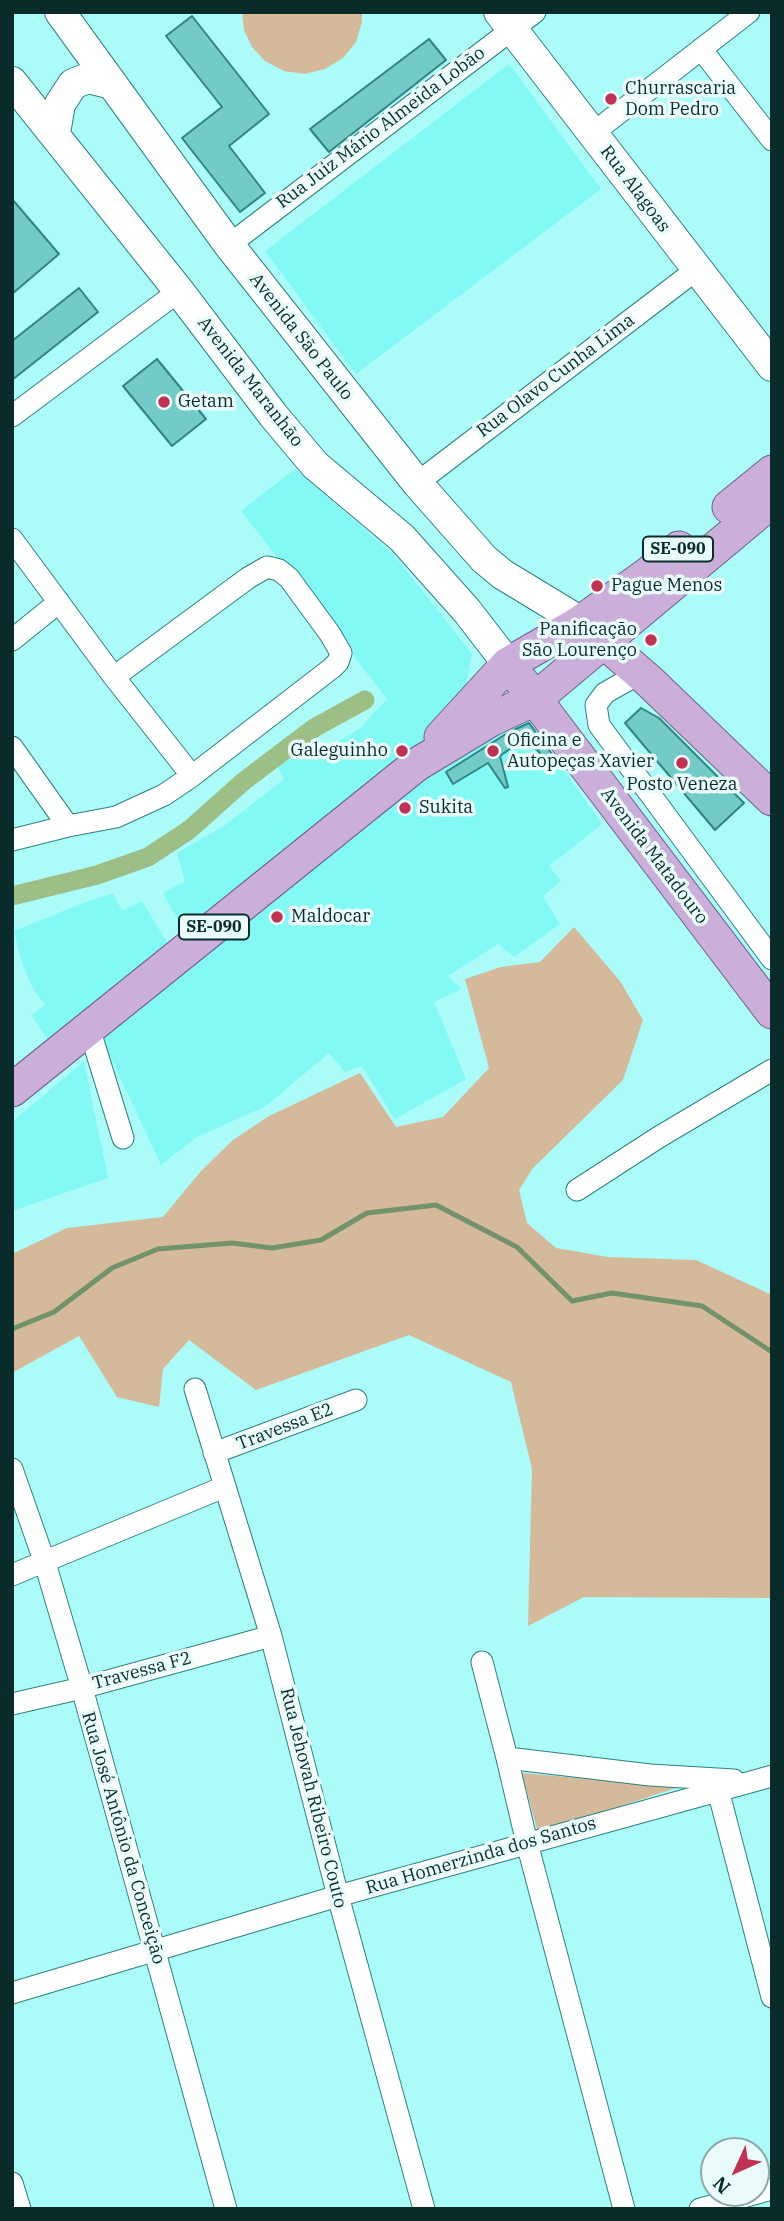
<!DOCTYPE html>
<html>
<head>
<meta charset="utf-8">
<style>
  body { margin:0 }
  #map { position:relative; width:784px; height:2221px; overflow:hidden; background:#abfbf8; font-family:"IBM Plex Serif",serif }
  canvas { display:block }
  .frame { position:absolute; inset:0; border:14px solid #092c2b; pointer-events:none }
  .north { position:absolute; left:700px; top:2137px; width:70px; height:70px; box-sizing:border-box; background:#e9fcfb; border:2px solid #8fa9a8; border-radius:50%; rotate:225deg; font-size:19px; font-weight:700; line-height:28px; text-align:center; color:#092c2b }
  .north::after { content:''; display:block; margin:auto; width:24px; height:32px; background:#c13152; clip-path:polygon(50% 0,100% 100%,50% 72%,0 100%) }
</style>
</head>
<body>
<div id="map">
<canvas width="784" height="2221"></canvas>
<div class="frame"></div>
<div class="north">N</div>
</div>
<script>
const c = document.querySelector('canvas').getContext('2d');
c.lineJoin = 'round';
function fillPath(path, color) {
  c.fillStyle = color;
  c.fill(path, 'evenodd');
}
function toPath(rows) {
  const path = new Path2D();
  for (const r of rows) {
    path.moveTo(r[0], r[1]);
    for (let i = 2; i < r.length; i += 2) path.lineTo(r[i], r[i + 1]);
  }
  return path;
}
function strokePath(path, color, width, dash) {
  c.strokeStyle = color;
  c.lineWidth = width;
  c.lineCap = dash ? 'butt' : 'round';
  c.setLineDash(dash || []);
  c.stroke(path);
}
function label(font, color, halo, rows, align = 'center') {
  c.font = font + ' "IBM Plex Serif",serif';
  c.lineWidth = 7;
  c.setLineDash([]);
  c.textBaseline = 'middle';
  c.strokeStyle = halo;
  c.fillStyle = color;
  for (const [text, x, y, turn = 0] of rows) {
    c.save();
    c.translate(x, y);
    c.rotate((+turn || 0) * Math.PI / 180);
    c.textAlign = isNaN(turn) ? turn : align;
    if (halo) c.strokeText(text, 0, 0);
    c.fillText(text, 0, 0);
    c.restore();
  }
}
fillPath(toPath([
  [509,64,601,189,356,374,265,251],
  [295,469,395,556,472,654,464,696,414,761,189,940,163,893,185,881,177,853,224,826,284,779,277,766,302,753,324,750,359,729,387,699,241,511],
  [526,716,602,824,549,866,561,881,543,896,560,924,514,957,498,944,448,976,462,989,434,1002,466,1079,395,1119,362,1066,345,1072,329,1053,266,1106,195,1138,161,1165,102,1039,443,764],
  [113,893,122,911,142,901,172,951,50,1043,31,1015,45,1005,32,987,21,960,14,931,78,905],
  [84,1061,108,1178,12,1211,12,1122]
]), '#82f9f5');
fillPath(toPath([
  [242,12,362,12,362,22,356,42,343,58,325,69,305,74,284,71,265,61,252,47,244,30],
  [574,927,620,981,643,1020,623,1080,533,1168,519,1190,527,1223,556,1248,608,1257,696,1260,772,1295,772,1598,584,1597,528,1626,532,1469,511,1382,409,1335,256,1390,189,1340,163,1369,159,1407,117,1397,79,1336,12,1373,12,1254,67,1228,163,1217,201,1171,233,1140,269,1116,360,1073,396,1127,443,1117,489,1068,465,979,501,967,540,962],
  [522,1773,679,1787,538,1833]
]), '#d4ba9b');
strokePath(toPath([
  [12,1329,54,1312,112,1268,158,1249,232,1243,272,1248,321,1240,367,1213,436,1205,517,1247,572,1301,612,1293,702,1306,772,1352]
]), '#71926a', 5);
strokePath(toPath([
  [12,896,97,875,148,857,189,830,244,781,314,728,365,700]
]), '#9dbe85', 19);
const building = toPath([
  [192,16,269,114,229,146,265,193,240,212,182,138,222,107,166,36,192,16],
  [429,39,446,60,329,152,310,129,429,39],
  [12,199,59,254,12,294,12,199],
  [79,288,98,312,12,380,12,341,79,288],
  [157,359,206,419,172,446,123,386,157,359],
  [641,708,659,718,744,803,715,830,625,723,641,708],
  [529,723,555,758,550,763,525,738,500,756,508,787,505,788,488,763,453,784,446,772,509,732,529,723]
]);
fillPath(building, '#72cbc7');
strokePath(building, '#328481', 2);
const street = toPath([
  [701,49,772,140],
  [593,133,749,12],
  [229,245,535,12],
  [12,416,179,291],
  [417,483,696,270],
  [12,539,114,677,192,776],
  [12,640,59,602],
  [640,673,605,693,596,705,599,725,772,959],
  [12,747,68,826],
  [12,840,68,826,116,817,164,795,192,776,332,668,338,662,341,653,330,634,289,578,279,570,267,567,248,578,114,677],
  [89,1028,123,1138],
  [577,1190,659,1137,772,1070],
  [195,1389,271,1636,338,1896,424,2209],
  [214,1453,356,1400],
  [12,1469,45,1563,82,1688,226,2209],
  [12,1575,224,1487],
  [482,1662,507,1758,527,1843,624,2209],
  [12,1704,82,1688,271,1636],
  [507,1758,650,1775,734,1780],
  [718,1790,772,1997],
  [12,1993,338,1896,772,1776],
  [12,2183,20,2209],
  [700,2209,772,2189]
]);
const secondary = toPath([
  [60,12,229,245,417,483,484,559,502,574,581,622],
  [499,12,772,366],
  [12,82,179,291,273,415,315,465,402,538,467,611,508,664],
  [55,133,60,104,73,84,88,78,112,84]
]);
const primary = toPath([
  [729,507,772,472],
  [588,628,649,681,772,799],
  [522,682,772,1012],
  [441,737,508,664,581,622,648,574,679,548],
  [12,1090,416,765,492,719,535,699,772,501]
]);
strokePath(street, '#2e817f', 23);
strokePath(secondary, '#2e817f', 32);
strokePath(primary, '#705f8d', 35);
strokePath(street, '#fff', 21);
strokePath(secondary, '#fff', 30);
strokePath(primary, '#cbafda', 33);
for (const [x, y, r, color] of [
  [611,99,7,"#c13152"],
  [164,402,7,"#c13152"],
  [597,586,7,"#c13152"],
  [651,640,7,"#c13152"],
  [402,751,7,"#c13152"],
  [493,751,7,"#c13152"],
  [682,763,7,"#c13152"],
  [405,808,7,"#c13152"],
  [277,917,7,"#c13152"]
]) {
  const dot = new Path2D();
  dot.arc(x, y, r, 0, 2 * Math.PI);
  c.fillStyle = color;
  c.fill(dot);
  strokePath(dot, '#e9fcfb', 2.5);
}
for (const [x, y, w] of [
  [678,549,70],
  [214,927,70]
]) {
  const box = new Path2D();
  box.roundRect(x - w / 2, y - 12.5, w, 25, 5);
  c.fillStyle = '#e9fcfb';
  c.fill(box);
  strokePath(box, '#092c2b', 2);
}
label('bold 16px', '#092c2b', null, [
  ["SE-090",678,549],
  ["SE-090",214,927]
]);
label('18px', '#092c2b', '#e9fcfb', [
  ["Churrascaria",625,89],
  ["Dom Pedro",625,110],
  ["Getam",178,402],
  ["Pague Menos",611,586],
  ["Panificação",637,630,"right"],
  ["São Lourenço",637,651,"right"],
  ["Oficina e",507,741],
  ["Autopeças Xavier",507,762],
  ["Galeguinho",388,751,"right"],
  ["Posto Veneza",682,785,"center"],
  ["Sukita",419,808],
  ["Maldocar",291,917]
], 'left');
label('18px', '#092c2b', '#e9fcfb', [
  ["Rua Juiz Mário Almeida Lobão",381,128,-37],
  ["Rua Alagoas",635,189,53],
  ["Avenida São Paulo",301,337,52],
  ["Rua Olavo Cunha Lima",556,376,-37],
  ["Avenida Maranhão",250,382,52],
  ["Avenida Matadouro",654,856,53],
  ["Travessa E2",285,1427,-21],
  ["Travessa F2",142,1671,-15],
  ["Rua Jehovah Ribeiro Couto",313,1798,76],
  ["Rua José Antônio da Conceição",123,1838,74],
  ["Rua Homerzinda dos Santos",481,1856,-16]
]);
</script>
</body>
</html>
